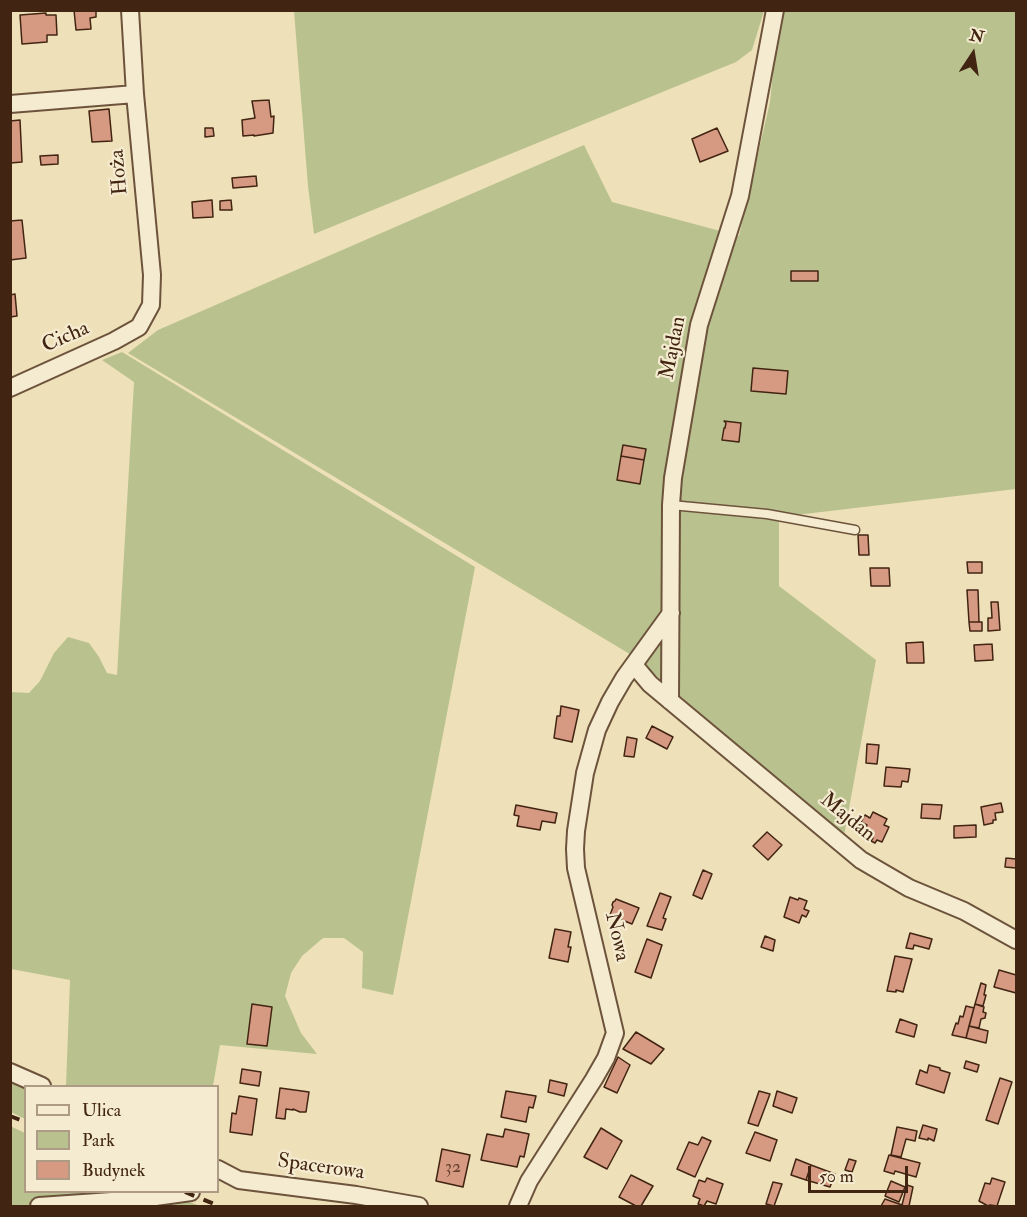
<!DOCTYPE html>
<html>
<head>
<meta charset="utf-8">
<style>
  body { margin:0 }
  #map { position:relative; width:1027px; height:1217px; overflow:hidden; background:#eee0b8; font-family:"IM FELL Double Pica",serif }
  canvas { display:block }
  .frame { position:absolute; inset:0; border:12px solid #422412; pointer-events:none }
  .legend { position:absolute; left:24px; top:1085px; width:195px; height:108px; box-sizing:border-box; background:#f4ebd1; border:2px solid #ad9b85; margin:0; padding:8px 10px; list-style:none; font-size:18px; color:#422412 }
  .legend li { display:flex; align-items:center; gap:12px; height:30px }
  .legend b { width:30px; border:2px solid #ad9b85 }
  .north { position:absolute; left:943px; top:24px; width:60px; height:60px; -webkit-text-stroke:4px #f4ebd1; paint-order:stroke; rotate:12deg; font-size:16px; font-weight:700; line-height:24px; text-align:center; color:#422412 }
  .north::after { content:''; display:block; margin:auto; width:21px; height:27px; background:#422412; clip-path:polygon(50% 0,100% 100%,50% 72%,0 100%) }
  .scale { position:absolute; left:808px; top:1166px; width:100px; height:27px; box-sizing:border-box; border:3px solid #422412; border-top:0; padding-left:8px; font-size:18px; line-height:21px; white-space:nowrap; color:#422412; -webkit-text-stroke:4px #f4ebd1; paint-order:stroke }
</style>
</head>
<body>
<div id="map">
<canvas width="1027" height="1217"></canvas>
<div class="frame"></div>
<ul class="legend">
<li><b style="height:8px;background:#f4ebd1"></b>Ulica</li>
<li><b style="height:16px;background:#b9c28f"></b>Park</li>
<li><b style="height:16px;background:#d69a82"></b>Budynek</li>
</ul>
<div class="north">N</div>
<div class="scale">50 m</div>
</div>
<script>
const c = document.querySelector('canvas').getContext('2d');
c.lineJoin = 'round';
function fillPath(path, color) {
  c.fillStyle = color;
  c.fill(path, 'evenodd');
}
function toPath(rows) {
  const path = new Path2D();
  for (const r of rows) {
    path.moveTo(r[0], r[1]);
    for (let i = 2; i < r.length; i += 2) path.lineTo(r[i], r[i + 1]);
  }
  return path;
}
function strokePath(path, color, width, dash) {
  c.strokeStyle = color;
  c.lineWidth = width;
  c.lineCap = dash ? 'butt' : 'round';
  c.setLineDash(dash || []);
  c.stroke(path);
}
function label(font, color, halo, rows, align = 'center') {
  c.font = font + ' "IM FELL Double Pica",serif';
  c.lineWidth = 4.5;
  c.setLineDash([]);
  c.textBaseline = 'middle';
  c.strokeStyle = halo;
  c.fillStyle = color;
  for (const [text, x, y, turn = 0] of rows) {
    c.save();
    c.translate(x, y);
    c.rotate((+turn || 0) * Math.PI / 180);
    c.textAlign = isNaN(turn) ? turn : align;
    if (halo) c.strokeText(text, 0, 0);
    c.fillText(text, 0, 0);
    c.restore();
  }
}
fillPath(toPath([
  [294,11,294,10,764,11,752,50,736,62,314,234,308,186],
  [783,11,1016,11,1016,489,779,517,779,586,876,660,844,836,633,656,128,353,158,330,584,145,612,202,739,236,770,102,774,62],
  [122,352,475,567,393,995,362,988,363,952,344,938,323,938,302,956,291,973,285,996,301,1033,317,1054,220,1045,213,1086,66,1086,70,980,11,969,10,692,29,693,40,681,54,653,68,637,89,643,99,657,107,673,117,675,134,382,102,360],
  [10,1072,26,1086,25,1119,11,1112],
  [10,1126,25,1133,26,1192,163,1192,200,1206,11,1206]
]), '#b9c28f');
const building = toPath([
  [74,10,96,10,96,17,90,18,91,29,76,30,74,10],
  [46,13,46,15,56,15,57,35,47,35,47,42,22,44,20,15,46,13],
  [269,100,271,117,274,116,273,133,254,136,254,135,243,136,242,120,255,118,252,101,269,100],
  [109,109,112,141,92,142,89,111,109,109],
  [20,120,22,162,10,163,10,121,20,120],
  [205,128,213,128,214,136,205,137,205,128],
  [717,128,728,151,700,162,692,139,717,128],
  [58,155,58,164,41,165,40,156,58,155],
  [256,176,257,186,233,188,232,178,256,176],
  [212,200,213,217,193,218,192,202,212,200],
  [231,200,232,210,220,210,220,201,231,200],
  [22,220,26,258,10,260,10,221,22,220],
  [791,271,818,271,818,281,791,281,791,271],
  [15,294,17,316,10,317,10,295,15,294],
  [753,368,788,371,786,394,751,391,753,368],
  [724,421,741,423,739,442,722,440,724,428,725,428,726,423,724,421],
  [623,445,646,449,644,460,621,456,623,445],
  [621,456,644,460,640,484,617,480,621,456],
  [858,535,868,535,869,555,859,555,858,535],
  [967,562,982,562,982,573,968,573,967,562],
  [870,568,889,568,890,586,871,586,870,568],
  [967,590,978,590,979,622,969,622,967,590],
  [991,602,998,602,1000,630,988,631,988,618,992,618,991,602],
  [969,622,982,622,982,631,970,631,969,622],
  [923,642,924,663,907,663,906,643,923,642],
  [992,644,993,660,975,661,974,645,992,644],
  [561,706,579,710,572,742,554,738,557,716,560,716,561,706],
  [652,726,673,737,667,749,646,738,652,726],
  [627,737,637,739,634,757,624,756,627,737],
  [867,744,879,745,877,764,866,763,867,744],
  [886,767,910,769,908,782,902,781,901,787,884,786,886,767],
  [1001,803,1003,812,995,813,996,820,993,820,993,823,984,825,981,807,1001,803],
  [922,804,942,805,940,819,921,818,922,804],
  [516,805,557,813,555,823,542,821,540,830,517,826,519,816,514,815,516,805],
  [873,812,887,819,884,825,889,827,882,842,877,840,875,843,871,841,873,838,863,833,867,825,861,822,865,815,870,818,873,812],
  [976,825,976,837,954,838,954,826,976,825],
  [767,832,782,845,768,860,753,846,767,832],
  [1006,858,1016,859,1016,868,1005,867,1006,858],
  [703,870,712,874,702,899,693,895,703,870],
  [660,893,671,897,663,918,666,919,662,930,647,926,660,893],
  [790,897,798,900,799,898,807,901,804,909,809,911,806,917,802,915,799,923,784,917,790,897],
  [616,899,639,908,632,924,610,915,613,907,612,905,613,902,615,901,616,899],
  [555,929,571,932,568,947,571,947,568,962,549,958,555,929],
  [910,933,932,939,929,949,914,945,913,949,906,948,910,933],
  [765,936,775,940,773,951,761,947,765,936],
  [647,939,662,945,651,978,635,972,647,939],
  [895,956,912,959,903,992,896,990,896,992,887,991,895,956],
  [999,970,1016,975,1016,993,994,987,999,970],
  [981,983,986,985,984,995,986,995,983,1006,975,1004,981,983],
  [252,1004,272,1007,267,1046,247,1044,252,1004],
  [975,1004,984,1007,983,1012,986,1013,985,1018,981,1019,979,1028,969,1026,975,1004],
  [966,1006,974,1008,966,1038,952,1035,956,1023,958,1024,960,1016,963,1017,966,1006],
  [900,1019,917,1025,914,1037,896,1032,900,1019],
  [969,1026,988,1031,986,1043,966,1038,969,1026],
  [636,1032,664,1049,651,1064,623,1049,636,1032],
  [618,1057,630,1065,617,1093,604,1087,618,1057],
  [966,1061,979,1065,977,1072,964,1068,966,1061],
  [929,1065,940,1068,940,1070,950,1073,944,1093,916,1084,920,1070,927,1073,929,1065],
  [242,1069,261,1072,259,1086,240,1083,242,1069],
  [1000,1078,1012,1082,998,1124,986,1120,1000,1078],
  [550,1080,567,1084,564,1096,548,1092,550,1080],
  [280,1088,309,1092,306,1112,300,1112,293,1109,293,1110,286,1109,285,1119,276,1118,280,1088],
  [506,1091,536,1096,533,1108,529,1107,526,1122,501,1117,506,1091],
  [759,1091,770,1094,758,1126,748,1123,759,1091],
  [777,1091,797,1098,792,1113,773,1106,777,1091],
  [239,1096,257,1099,252,1135,230,1132,232,1113,236,1114,239,1096],
  [923,1125,937,1129,934,1141,928,1138,928,1140,919,1138,923,1125],
  [897,1127,917,1131,915,1141,906,1139,901,1157,891,1155,897,1127],
  [601,1128,622,1141,607,1169,584,1157,601,1128],
  [505,1129,529,1134,524,1157,520,1156,517,1167,481,1160,487,1134,503,1137,505,1129],
  [755,1132,777,1140,770,1161,746,1153,755,1132],
  [702,1137,711,1141,695,1177,677,1169,689,1142,698,1145,702,1137],
  [442,1149,470,1155,463,1187,436,1181,442,1149],
  [889,1155,920,1163,916,1177,895,1171,894,1174,884,1171,889,1155],
  [796,1159,811,1165,806,1180,791,1175,796,1159],
  [849,1159,856,1161,852,1172,845,1170,849,1159],
  [811,1165,835,1174,830,1187,806,1180,811,1165],
  [631,1175,653,1186,641,1206,636,1206,619,1197,631,1175],
  [707,1178,723,1184,716,1204,707,1201,704,1206,698,1204,700,1199,693,1196,699,1180,705,1182,707,1178],
  [992,1178,1005,1182,997,1206,990,1205,988,1206,979,1201,985,1183,990,1184,992,1178],
  [891,1181,905,1187,899,1202,885,1196,891,1181],
  [773,1182,782,1184,774,1206,766,1204,773,1182],
  [907,1185,913,1187,909,1206,904,1206,902,1205,907,1185],
  [885,1199,902,1205,901,1206,881,1206,885,1199]
]);
fillPath(building, '#d69a82');
strokePath(building, '#422412', 1.5);
const lane = toPath([
  [671,505,767,514,855,530]
]);
const street = toPath([
  [10,104,135,94],
  [10,388,114,341,139,327,151,305,152,275,135,94,130,10],
  [634,665,650,684,861,860,909,888,964,911,1016,940],
  [670,701,671,505,673,478,699,325,740,196,775,10],
  [10,1072,42,1086],
  [218,1169,239,1180,356,1195,419,1206],
  [39,1206,141,1199,191,1192],
  [518,1206,529,1181,594,1079,606,1058,615,1033,576,868,575,849,576,831,585,773,597,730,610,702,624,678,671,613]
]);
strokePath(lane, '#6d533c', 11);
strokePath(street, '#6d533c', 20);
strokePath(lane, '#f4ebd1', 8);
strokePath(street, '#f4ebd1', 16);
strokePath(toPath([
  [10,1116,26,1122],
  [185,1192,219,1206]
]), '#422412', 4, [10, 10]);
label('18px', '#67422e', null, [
  ["32",453,1168]
]);
label('21px', '#422412', '#f4ebd1', [
  ["Hoża",120,172,-95],
  ["Cicha",66,338,-24],
  ["Majdan",674,348,-79],
  ["Majdan",847,818,39],
  ["Nowa",616,937,77],
  ["Spacerowa",321,1168,8]
]);
</script>
</body>
</html>
